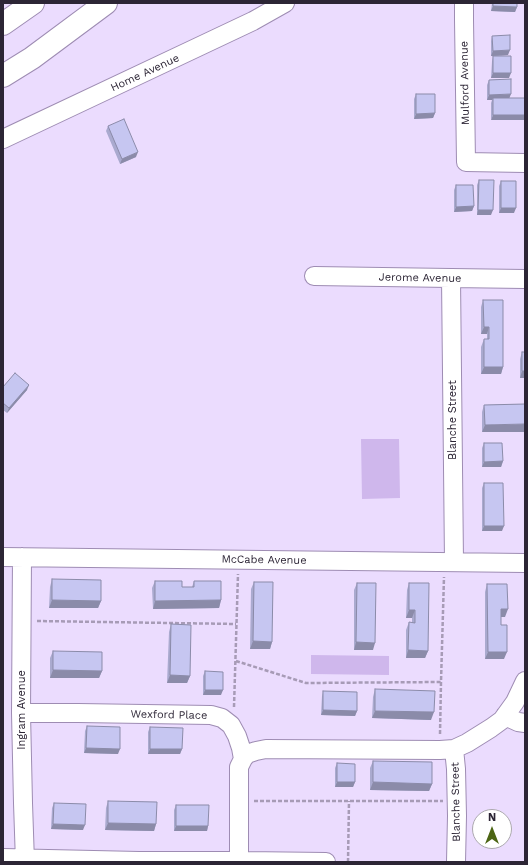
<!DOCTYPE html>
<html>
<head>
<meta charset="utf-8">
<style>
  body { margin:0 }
  #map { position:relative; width:528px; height:865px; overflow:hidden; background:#ebdcfe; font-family:"Work Sans",sans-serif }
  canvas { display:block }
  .frame { position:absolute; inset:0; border:4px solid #2c2535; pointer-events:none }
  .north { position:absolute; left:472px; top:809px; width:40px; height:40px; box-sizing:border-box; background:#fff; border:1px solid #aba8ae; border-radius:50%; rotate:0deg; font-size:11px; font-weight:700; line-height:16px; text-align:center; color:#2c2535 }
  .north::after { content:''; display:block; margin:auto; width:14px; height:18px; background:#4c6514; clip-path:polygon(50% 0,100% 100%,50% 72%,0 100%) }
</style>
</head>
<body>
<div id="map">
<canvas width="528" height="865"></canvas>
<div class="frame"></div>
<div class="north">N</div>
</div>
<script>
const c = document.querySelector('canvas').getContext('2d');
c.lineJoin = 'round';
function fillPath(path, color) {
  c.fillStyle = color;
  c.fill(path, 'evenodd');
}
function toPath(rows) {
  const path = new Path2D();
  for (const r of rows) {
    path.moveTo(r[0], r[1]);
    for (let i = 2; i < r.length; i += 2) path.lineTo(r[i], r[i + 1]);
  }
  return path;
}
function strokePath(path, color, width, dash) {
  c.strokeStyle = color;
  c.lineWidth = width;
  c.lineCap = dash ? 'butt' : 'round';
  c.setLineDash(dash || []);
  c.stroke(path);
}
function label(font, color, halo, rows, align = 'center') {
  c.font = font + ' "Work Sans",sans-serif';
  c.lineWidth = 3.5;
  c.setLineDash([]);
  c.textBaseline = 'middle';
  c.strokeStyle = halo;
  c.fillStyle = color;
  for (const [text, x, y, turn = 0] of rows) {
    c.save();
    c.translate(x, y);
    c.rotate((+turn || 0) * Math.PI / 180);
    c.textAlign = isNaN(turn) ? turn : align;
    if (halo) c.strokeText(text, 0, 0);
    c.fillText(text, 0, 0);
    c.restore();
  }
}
fillPath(toPath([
  [361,439,399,439,400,498,362,499],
  [311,655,389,656,389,675,311,674]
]), '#cfb7ec');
const minor = toPath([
  [464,3,464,20,466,162,525,163],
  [3,139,198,47,253,21,285,3],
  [314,276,451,278,525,279],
  [451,278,454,562],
  [3,557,525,563],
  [22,557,21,713,23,803,25,862],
  [21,713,78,713,211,715,222,718,231,725,237,736,241,748,243,759],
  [505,716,518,722,525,723],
  [454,749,456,769,457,816,456,862],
  [3,858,139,861,245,861,326,862],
  [239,861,239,767,243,759,247,754,256,751,266,749,440,750,454,749,467,743,491,728,502,720,515,702,525,681]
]);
const highway = toPath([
  [3,24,33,3],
  [3,76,32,58,106,3]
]);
strokePath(minor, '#9e8cb3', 20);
strokePath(highway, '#9e8cb3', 24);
strokePath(toPath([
  [37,621,236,624],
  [236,661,306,683,441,682],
  [234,707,238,574],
  [440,734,441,682,444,577],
  [254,801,443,801],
  [348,862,349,801]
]), '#a79bb6', 2.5, [4, 2]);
strokePath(minor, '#fff', 18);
strokePath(highway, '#fff', 22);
fillPath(toPath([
  [492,3,517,3,517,7,515,12,491,11],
  [492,36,508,55,496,56,509,78,491,78,492,61,493,56,491,56,491,41],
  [511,79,491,120,491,103,492,100,487,100,487,85,489,80],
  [416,94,435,113,433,118,414,119,414,99],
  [108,126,136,157,120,164,106,131],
  [479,180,491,215,477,215,477,185],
  [501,181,514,213,499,213,499,186],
  [456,185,474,206,472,211,454,212,454,190],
  [483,300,503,367,501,374,481,374,481,347,484,339,487,339,487,334,481,334,481,307],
  [522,352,525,378,520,378,520,359],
  [3,387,27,390,7,413,3,410],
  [525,404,482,432,482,412,484,405],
  [484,443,503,461,501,467,482,467,482,448],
  [484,483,502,531,482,531,482,488],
  [52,579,101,601,98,608,49,608,50,587],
  [155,581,182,587,192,587,194,581,221,600,219,608,153,609,152,588],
  [254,582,272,642,270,649,250,649,251,589],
  [357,583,373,650,354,650,354,590],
  [409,583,428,651,425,658,406,658,406,630,409,622,412,623,412,618,406,618,407,590],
  [487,584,505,617,501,617,501,625,504,659,485,659,485,592],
  [171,624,190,676,187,683,167,683,169,632],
  [53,651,102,671,99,678,50,678,50,658],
  [205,671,221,695,203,695,203,676],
  [375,689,431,720,372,718,373,697],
  [323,691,357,711,355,716,321,715,322,696],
  [87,726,118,754,84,753,85,731],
  [150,727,182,749,180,754,148,754,148,732],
  [373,761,432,784,429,791,370,790,370,768],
  [337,763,355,782,353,787,335,787,335,768],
  [108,801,156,824,154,831,105,830,106,808],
  [54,803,83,830,51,829,52,808],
  [176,805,208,826,207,831,174,831,174,810]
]), '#aaaacf');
fillPath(toPath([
  [493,6,517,7,515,12,491,11],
  [510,50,508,55,491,56,493,51],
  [493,73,511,73,509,78,491,78],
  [511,94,509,99,493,98,492,100,487,100,489,95],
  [435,113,433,118,414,119,416,114],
  [493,115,525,115,525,120,491,120],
  [138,152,136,157,120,164,122,159],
  [474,206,472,211,454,212,456,207],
  [501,208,516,208,514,213,499,213],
  [478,210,493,210,491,215,477,215],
  [484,327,489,327,487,334,481,334],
  [484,367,503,367,501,374,481,374],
  [522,371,525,371,525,378,520,378],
  [29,385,27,390,7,413,9,408],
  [525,424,525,432,482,432,485,425],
  [503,461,501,467,482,467,484,462],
  [484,526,504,526,502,531,482,531],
  [52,600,101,601,98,608,49,608],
  [221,600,219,608,153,609,155,601],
  [501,609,508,609,505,617,498,617],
  [409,610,415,610,412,618,406,618],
  [253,641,272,642,270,649,250,649],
  [356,642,375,643,373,650,354,650],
  [408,650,428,651,425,658,406,658],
  [488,652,507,652,504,659,485,659],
  [53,670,102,671,99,678,50,678],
  [170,675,190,676,187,683,167,683],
  [205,690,223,690,221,695,203,695],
  [323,710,357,711,355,716,321,715],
  [375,711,434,712,431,720,372,718],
  [86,748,120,749,118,754,84,753],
  [150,749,182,749,180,754,148,754],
  [337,782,355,782,353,787,335,787],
  [373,782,432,784,429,791,370,790],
  [108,823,156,824,154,831,105,830],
  [53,824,85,825,83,830,51,829],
  [176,826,208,826,207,831,174,831]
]), '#8b8ba9');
const building = toPath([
  [493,3,517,3,517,7,493,6,493,3],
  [510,35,510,50,493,51,492,36,510,35],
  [493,56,511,56,511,73,493,73,493,56],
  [511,79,511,94,489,95,489,80,511,79],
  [416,94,435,94,435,113,416,114,416,94],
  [493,98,525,98,525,115,493,115,493,98],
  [124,119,138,152,122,159,108,126,124,119],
  [479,180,494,180,493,210,478,210,479,180],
  [501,181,516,181,516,208,501,208,501,181],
  [456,185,473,185,474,206,456,207,456,185],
  [483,300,503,300,503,367,484,367,484,339,489,339,489,327,484,327,483,300],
  [522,352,525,352,525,371,522,371,522,352],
  [15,373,29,385,9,408,3,403,3,387,15,373],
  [525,404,525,424,485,425,484,405,525,404],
  [484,443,502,443,503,461,484,462,484,443],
  [484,483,503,483,504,526,484,526,484,483],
  [52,579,101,580,101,601,52,600,52,579],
  [155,581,182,581,182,587,194,587,194,581,221,581,221,600,155,601,155,581],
  [254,582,273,582,272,642,253,641,254,582],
  [357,583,376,583,375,643,356,642,357,583],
  [409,583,429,583,428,651,408,650,409,622,415,623,415,610,409,610,409,583],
  [487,584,507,584,508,609,501,609,501,625,507,625,507,652,488,652,487,584],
  [171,624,191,625,190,676,170,675,171,624],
  [53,651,102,652,102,671,53,670,53,651],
  [205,671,223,672,223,690,205,690,205,671],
  [375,689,435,691,434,712,375,711,375,689],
  [323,691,357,692,357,711,323,710,323,691],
  [87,726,120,727,120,749,86,748,87,726],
  [150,727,183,728,182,749,150,749,150,727],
  [373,761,432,762,432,784,373,782,373,761],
  [337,763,355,764,355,782,337,782,337,763],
  [108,801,157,802,156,824,108,823,108,801],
  [54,803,86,804,85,825,53,824,54,803],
  [176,805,209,805,208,826,176,826,176,805]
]);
fillPath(building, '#c6c6f1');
strokePath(building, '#8b8ba9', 1);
label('11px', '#2c2535', '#fff', [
  ["Home Avenue",145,73,-25],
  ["Mulford Avenue",465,83,-91],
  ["Jerome Avenue",420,278,1],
  ["Blanche Street",453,420,-90],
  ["McCabe Avenue",264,560,1],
  ["Ingram Avenue",22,710,-90],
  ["Wexford Place",169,715,1],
  ["Blanche Street",456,802,-91]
]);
</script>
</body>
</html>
